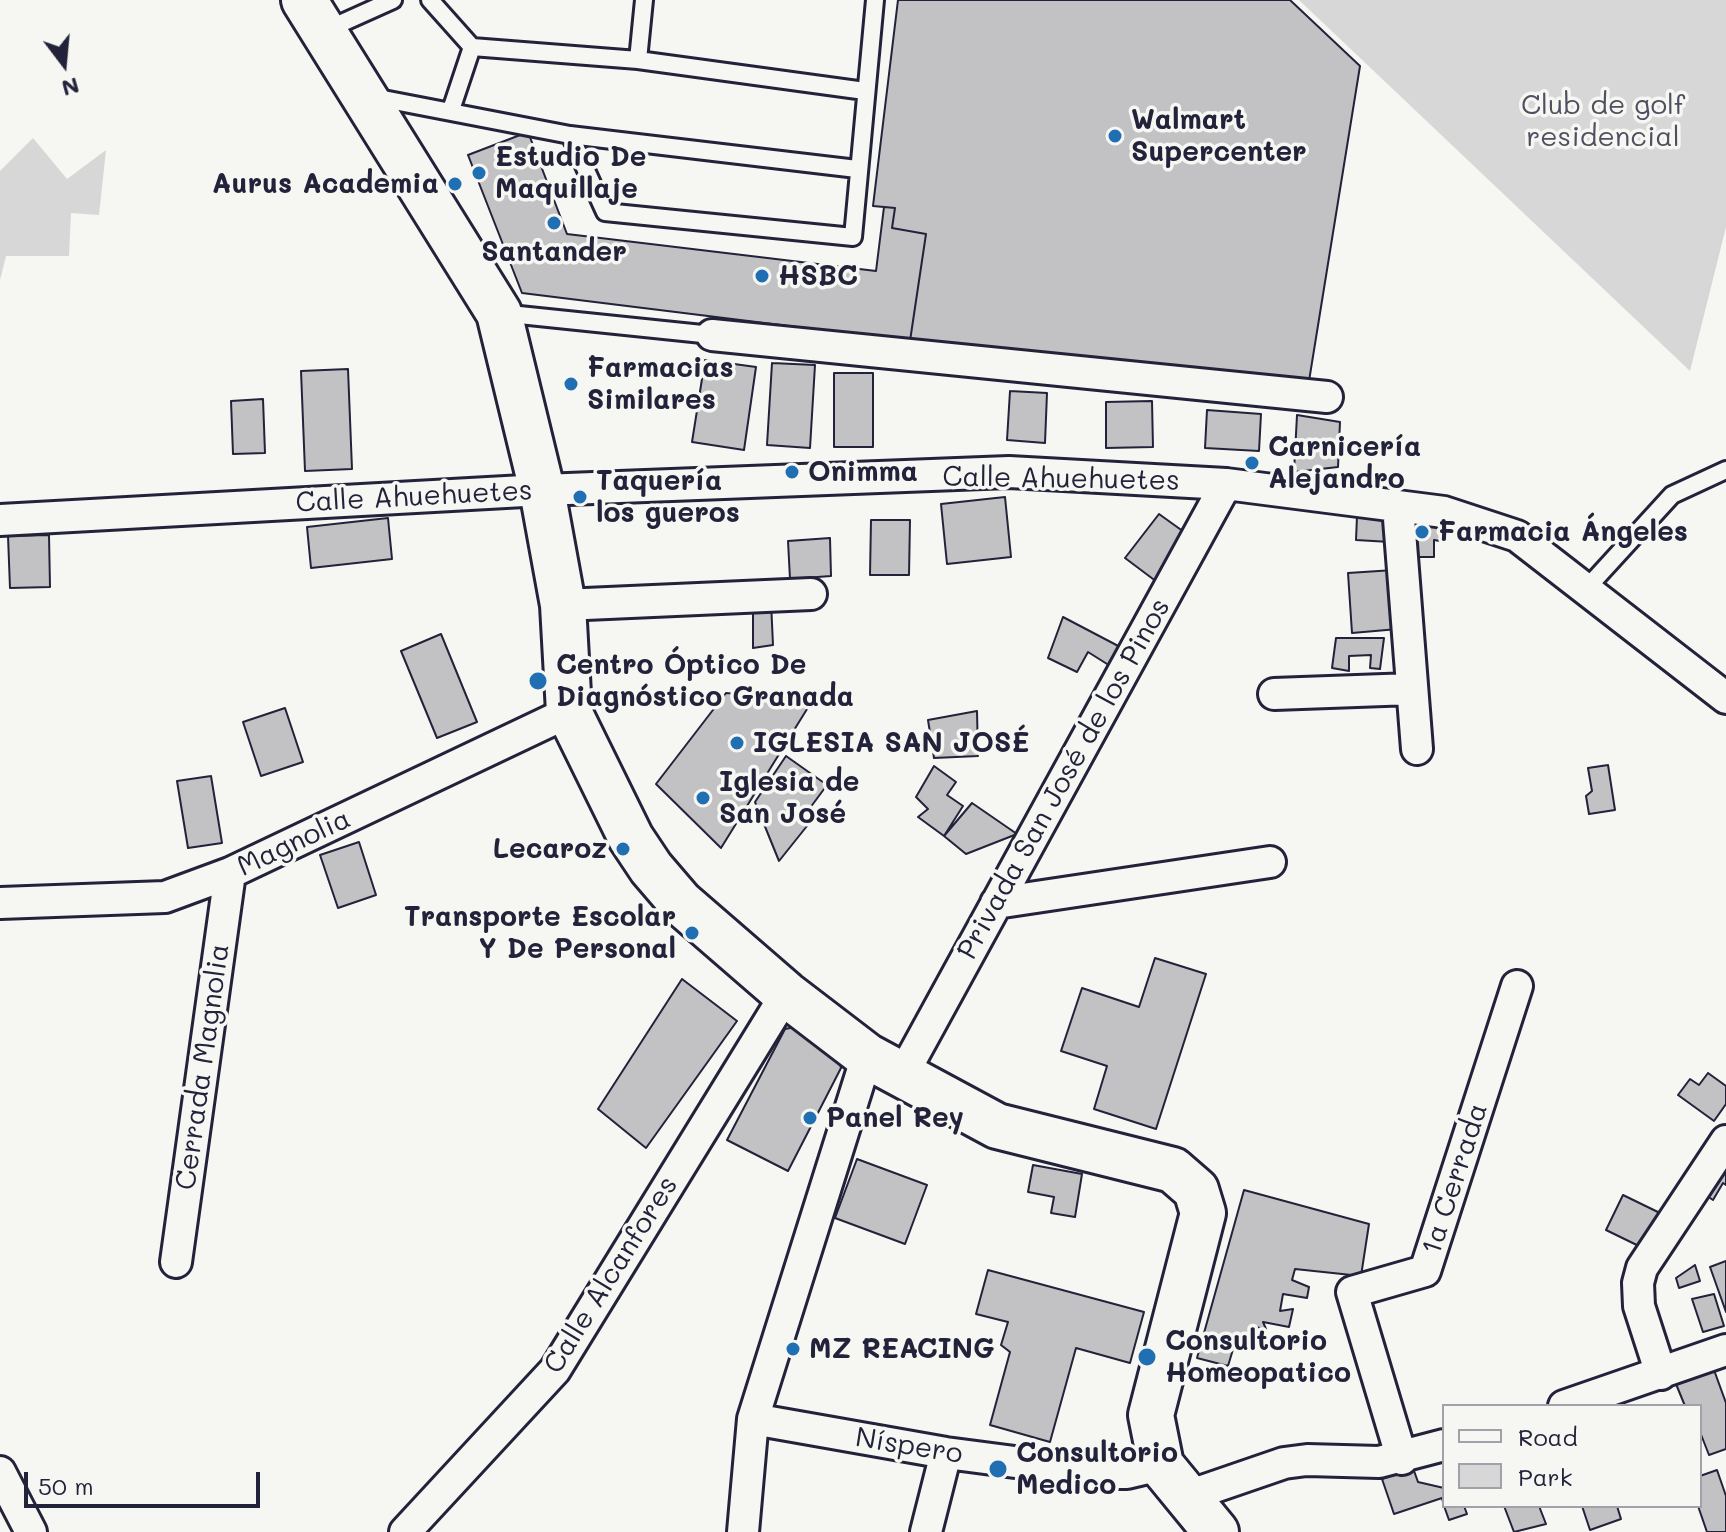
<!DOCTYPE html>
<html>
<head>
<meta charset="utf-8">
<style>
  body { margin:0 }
  #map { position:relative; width:1726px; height:1532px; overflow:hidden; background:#f6f6f2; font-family:Mali,sans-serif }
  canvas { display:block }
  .legend { position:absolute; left:1442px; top:1404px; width:260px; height:104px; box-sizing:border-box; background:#f6f6f2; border:2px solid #a1a1a9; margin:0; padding:10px 14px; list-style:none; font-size:24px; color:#22223b }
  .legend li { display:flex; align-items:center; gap:16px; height:40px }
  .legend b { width:40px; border:2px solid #a1a1a9 }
  .north { position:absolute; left:24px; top:24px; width:80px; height:80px; -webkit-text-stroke:6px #f6f6f2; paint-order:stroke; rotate:164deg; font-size:22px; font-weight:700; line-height:32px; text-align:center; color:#22223b }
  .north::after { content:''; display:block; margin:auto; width:28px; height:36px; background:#22223b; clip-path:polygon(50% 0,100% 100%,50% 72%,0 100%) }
  .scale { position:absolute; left:24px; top:1472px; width:236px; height:36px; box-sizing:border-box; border:4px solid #22223b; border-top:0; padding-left:10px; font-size:24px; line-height:28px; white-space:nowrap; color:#22223b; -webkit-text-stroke:6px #f6f6f2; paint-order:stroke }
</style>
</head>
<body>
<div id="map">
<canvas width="1726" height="1532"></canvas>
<ul class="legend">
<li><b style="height:10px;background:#f6f6f2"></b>Road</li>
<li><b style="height:22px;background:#d7d7d7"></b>Park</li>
</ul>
<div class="north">N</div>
<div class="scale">50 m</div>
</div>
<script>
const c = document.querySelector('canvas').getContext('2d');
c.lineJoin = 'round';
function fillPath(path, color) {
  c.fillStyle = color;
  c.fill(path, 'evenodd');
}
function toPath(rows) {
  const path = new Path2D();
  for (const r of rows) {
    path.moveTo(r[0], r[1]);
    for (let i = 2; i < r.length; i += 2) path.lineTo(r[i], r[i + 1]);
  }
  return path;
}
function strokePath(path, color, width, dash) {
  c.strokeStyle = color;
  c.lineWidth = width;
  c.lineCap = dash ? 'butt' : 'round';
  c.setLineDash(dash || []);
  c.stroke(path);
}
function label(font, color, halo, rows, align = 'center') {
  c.font = font + ' Mali,sans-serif';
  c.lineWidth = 7;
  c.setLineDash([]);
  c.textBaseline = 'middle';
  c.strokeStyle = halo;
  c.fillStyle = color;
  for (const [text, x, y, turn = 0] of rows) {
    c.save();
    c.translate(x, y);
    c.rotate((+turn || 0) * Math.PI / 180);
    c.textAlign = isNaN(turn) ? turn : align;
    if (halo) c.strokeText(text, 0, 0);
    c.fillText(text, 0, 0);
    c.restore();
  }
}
fillPath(toPath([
  [1299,0,1726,0,1726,227,1690,371],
  [33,138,67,179,106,150,99,215,71,213,69,256,6,256,0,280,0,171]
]), '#d7d7d7');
const building = toPath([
  [898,0,1290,0,1360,66,1309,381,910,341,926,234,892,228,895,208,873,206,898,0],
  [528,132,567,234,876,271,884,207,895,208,892,228,926,234,910,341,522,293,468,155,528,132],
  [705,360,756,367,744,450,692,442,705,360],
  [772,363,815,365,810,448,767,445,772,363],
  [348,369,352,469,305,471,301,371,348,369],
  [834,373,873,373,873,447,834,447,834,373],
  [1010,391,1047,393,1045,443,1007,440,1010,391],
  [263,399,265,453,233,454,231,401,263,399],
  [1152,401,1153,447,1106,448,1106,402,1152,401],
  [1207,410,1261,414,1259,451,1205,448,1207,410],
  [1297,415,1340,422,1338,467,1294,472,1297,415],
  [1005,497,1011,557,947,564,941,504,1005,497],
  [1159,514,1191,537,1157,582,1125,558,1159,514],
  [1357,516,1391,518,1390,542,1356,540,1357,516],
  [388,518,392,559,311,568,307,527,388,518],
  [871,520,910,520,909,575,870,575,871,520],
  [1409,525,1440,526,1440,541,1434,540,1434,557,1408,557,1409,525],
  [49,535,50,587,10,588,8,536,49,535],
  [830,538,831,576,790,579,788,541,830,538],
  [1394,570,1398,629,1352,633,1348,573,1394,570],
  [771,602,773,645,753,648,753,604,771,602],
  [1063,617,1124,649,1115,669,1088,652,1077,672,1048,658,1063,617],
  [441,634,477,722,437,738,401,651,441,634],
  [1336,638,1384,638,1380,669,1370,668,1371,655,1349,656,1349,671,1332,668,1336,638],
  [726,693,812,701,721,848,656,784,726,693],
  [285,708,303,762,261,776,243,722,285,708],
  [977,711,978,756,934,758,928,720,977,711],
  [786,756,827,785,810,808,811,821,779,861,755,802,786,756],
  [1608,765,1615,810,1589,814,1586,796,1592,791,1588,768,1608,765],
  [934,766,956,782,947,795,963,806,944,836,918,817,928,809,916,797,934,766],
  [211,776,222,843,188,848,177,781,211,776],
  [972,803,1017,834,966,854,944,836,972,803],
  [359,842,376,895,338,908,320,855,359,842],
  [1155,958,1206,974,1156,1129,1094,1109,1107,1066,1061,1051,1082,988,1139,1007,1155,958],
  [682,979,737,1021,646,1148,598,1109,682,979],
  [805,1025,837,1053,841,1068,788,1171,727,1140,785,1029,805,1025],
  [1708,1073,1726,1086,1726,1104,1714,1121,1678,1095,1690,1079,1699,1085,1708,1073],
  [857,1159,927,1185,905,1244,835,1218,857,1159],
  [1033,1165,1082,1174,1075,1217,1051,1213,1054,1197,1028,1192,1033,1165],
  [1726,1167,1726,1185,1723,1183,1713,1200,1701,1192,1726,1167],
  [1244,1190,1369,1224,1361,1276,1295,1269,1292,1280,1309,1287,1307,1298,1283,1294,1280,1311,1293,1309,1289,1327,1263,1322,1266,1329,1255,1327,1254,1333,1237,1336,1228,1366,1197,1358,1244,1190],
  [1623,1195,1662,1214,1645,1249,1606,1230,1623,1195],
  [1726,1261,1726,1312,1710,1267,1726,1261],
  [1695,1265,1700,1281,1679,1288,1676,1278,1695,1265],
  [988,1270,1144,1312,1130,1363,1076,1348,1050,1442,990,1425,1010,1352,1001,1345,1008,1322,976,1314,988,1270],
  [1714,1294,1724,1326,1703,1332,1692,1299,1714,1294],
  [1714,1370,1726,1403,1726,1449,1709,1455,1700,1432,1700,1406,1685,1406,1676,1384,1714,1370],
  [1413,1468,1418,1482,1444,1488,1444,1506,1442,1498,1394,1514,1382,1479,1413,1468],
  [1717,1470,1726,1496,1726,1532,1707,1532,1698,1506,1700,1476,1717,1470],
  [1444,1506,1464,1506,1467,1514,1449,1520,1444,1506],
  [1504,1506,1539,1506,1546,1524,1514,1532,1504,1506],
  [1582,1506,1617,1506,1621,1519,1590,1530,1582,1506]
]);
fillPath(building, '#c2c2c4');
strokePath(building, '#22223b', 2);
const lane = toPath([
  [430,0,472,47,638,60,865,91],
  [324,31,393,0],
  [638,60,644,0],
  [373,97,570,135,857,169],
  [451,110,472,47],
  [570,135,605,212,853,237,875,0],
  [500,313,712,335],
  [1586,589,1672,495,1726,470]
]);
const street = toPath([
  [712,335,1327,397],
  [1398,506,1417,749],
  [0,520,542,490,1009,472,1226,484,1444,512,1517,536,1726,698],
  [563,605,811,594],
  [1274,694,1412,689],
  [0,903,165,897,230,873,569,712],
  [996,903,1270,862],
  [903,1074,1226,484],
  [176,1262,230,873],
  [1661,1374,1639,1306,1638,1283,1642,1268,1726,1141],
  [1564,1406,1726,1350],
  [753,1419,946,1453,1099,1473,1127,1473,1161,1465],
  [1402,1459,1352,1292,1425,1271,1517,986],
  [0,1472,31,1532],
  [1185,1497,1284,1463,1307,1460,1379,1462,1444,1445],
  [405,1532,555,1370,786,994],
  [743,1532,753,1419,867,1056],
  [926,1532,946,1453]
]);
const secondary = toPath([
  [304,0,499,313,542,490,563,605,569,712,631,838,651,868,681,903,786,994,867,1056,997,1126,1173,1170,1196,1190,1203,1213,1151,1415,1161,1465,1216,1532]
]);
strokePath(lane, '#22223b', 22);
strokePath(street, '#22223b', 36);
strokePath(secondary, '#22223b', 50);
strokePath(lane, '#f6f6f2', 16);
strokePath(street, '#f6f6f2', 30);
strokePath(secondary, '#f6f6f2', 44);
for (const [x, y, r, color] of [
  [1115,136,8,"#1f6fb2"],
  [479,173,8,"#1f6fb2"],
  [455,184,8,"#1f6fb2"],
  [554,223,8,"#1f6fb2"],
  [762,276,8,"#1f6fb2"],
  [571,384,8,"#1f6fb2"],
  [1252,463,8,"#1f6fb2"],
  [792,472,8,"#1f6fb2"],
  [580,497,8,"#1f6fb2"],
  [1422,532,8,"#1f6fb2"],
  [538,681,10,"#1f6fb2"],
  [737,743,8,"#1f6fb2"],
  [703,798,8,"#1f6fb2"],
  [623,849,8,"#1f6fb2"],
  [692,933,8,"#1f6fb2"],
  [810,1118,8,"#1f6fb2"],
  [793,1349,8,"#1f6fb2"],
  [1147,1357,10,"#1f6fb2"],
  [998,1469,10,"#1f6fb2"]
]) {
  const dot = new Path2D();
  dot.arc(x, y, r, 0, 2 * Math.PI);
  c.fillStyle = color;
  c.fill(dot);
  strokePath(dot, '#f6f6f2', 3);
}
label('28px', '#4f4f62', '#f6f6f2', [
  ["Club de golf",1603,105],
  ["residencial",1603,137]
]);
label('bold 28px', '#22223b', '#f6f6f2', [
  ["Walmart",1131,120],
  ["Supercenter",1131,152],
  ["Estudio De",495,157],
  ["Maquillaje",495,189],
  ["Aurus Academia",439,184,"right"],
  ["Santander",554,252,"center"],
  ["HSBC",778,276],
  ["Farmacias",587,368],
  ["Similares",587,400],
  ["Carnicería",1268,447],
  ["Alejandro",1268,479],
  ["Onimma",808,472],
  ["Taquería",596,481],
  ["los gueros",596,513],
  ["Farmacia Ángeles",1438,532],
  ["Centro Óptico De",556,665],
  ["Diagnóstico Granada",556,697],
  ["IGLESIA SAN JOSÉ",753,743],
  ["Iglesia de",719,782],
  ["San José",719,814],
  ["Lecaroz",607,849,"right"],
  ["Transporte Escolar",676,917,"right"],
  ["Y De Personal",676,949,"right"],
  ["Panel Rey",826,1118],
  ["Consultorio",1165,1341],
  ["Homeopatico",1165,1373],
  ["MZ REACING",809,1349],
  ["Consultorio",1016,1453],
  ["Medico",1016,1485]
], 'left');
label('28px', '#22223b', '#f6f6f2', [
  ["Calle Ahuehuetes",1061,479,1],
  ["Calle Ahuehuetes",414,497,-3],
  ["Privada San José de los Pinos",1064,779,-61],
  ["Magnolia",294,843,-25],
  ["Cerrada Magnolia",203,1067,-82],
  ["1a Cerrada",1455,1179,-72],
  ["Calle Alcanfores",611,1275,-58],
  ["Níspero",909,1446,9]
]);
</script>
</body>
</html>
